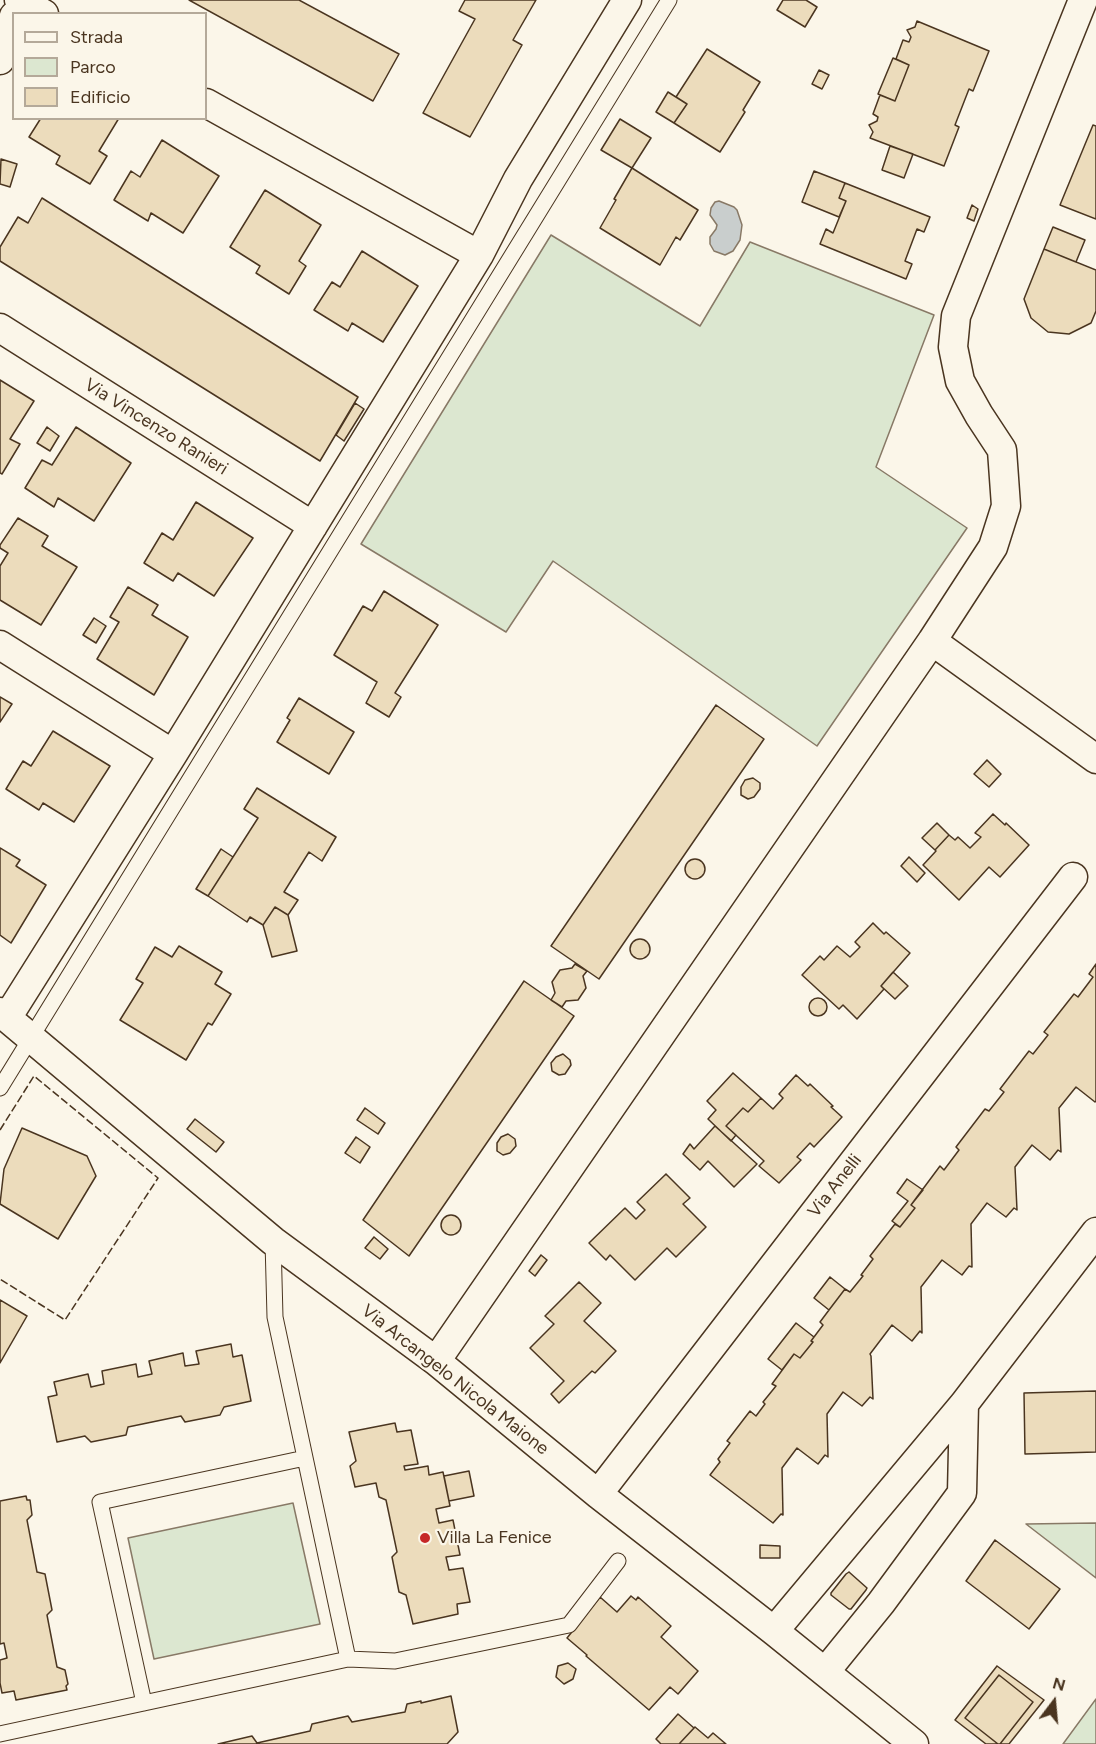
<!DOCTYPE html>
<html>
<head>
<meta charset="utf-8">
<style>
  body { margin:0 }
  #map { position:relative; width:1096px; height:1744px; overflow:hidden; background:#fbf6e9; font-family:Figtree,sans-serif }
  canvas { display:block }
  .legend { position:absolute; left:12px; top:12px; width:195px; height:108px; box-sizing:border-box; background:#fbf6e9; border:2px solid #b4a999; margin:0; padding:8px 10px; list-style:none; font-size:18px; color:#4a3520 }
  .legend li { display:flex; align-items:center; gap:12px; height:30px }
  .legend b { width:30px; border:2px solid #b4a999 }
  .north { position:absolute; left:1024px; top:1672px; width:60px; height:60px; -webkit-text-stroke:4px #fbf6e9; paint-order:stroke; rotate:16deg; font-size:16px; font-weight:700; line-height:24px; text-align:center; color:#4a3520 }
  .north::after { content:''; display:block; margin:auto; width:21px; height:27px; background:#4a3520; clip-path:polygon(50% 0,100% 100%,50% 72%,0 100%) }
</style>
</head>
<body>
<div id="map">
<canvas width="1096" height="1744"></canvas>
<ul class="legend">
<li><b style="height:8px;background:#fbf6e9"></b>Strada</li>
<li><b style="height:16px;background:#dce7d0"></b>Parco</li>
<li><b style="height:16px;background:#ecdcbc"></b>Edificio</li>
</ul>
<div class="north">N</div>
</div>
<script>
const c = document.querySelector('canvas').getContext('2d');
c.lineJoin = 'round';
function fillPath(path, color) {
  c.fillStyle = color;
  c.fill(path, 'evenodd');
}
function toPath(rows) {
  const path = new Path2D();
  for (const r of rows) {
    if (r.length === 3) {
      path.moveTo(r[0] + r[2], r[1]);
      path.arc(r[0], r[1], r[2], 0, 2 * Math.PI);
      continue;
    }
    path.moveTo(r[0], r[1]);
    for (let i = 2; i < r.length; i += 2) path.lineTo(r[i], r[i + 1]);
  }
  return path;
}
function strokePath(path, color, width, dash) {
  c.strokeStyle = color;
  c.lineWidth = width;
  c.lineCap = dash ? 'butt' : 'round';
  c.setLineDash(dash || []);
  c.stroke(path);
}
function label(font, color, halo, rows, align = 'center') {
  c.font = font + ' Figtree,sans-serif';
  c.lineWidth = 4.5;
  c.setLineDash([]);
  c.textBaseline = 'middle';
  c.strokeStyle = halo;
  c.fillStyle = color;
  for (const [text, x, y, turn = 0] of rows) {
    c.save();
    c.translate(x, y);
    c.rotate((+turn || 0) * Math.PI / 180);
    c.textAlign = isNaN(turn) ? turn : align;
    if (halo) c.strokeText(text, 0, 0);
    c.fillText(text, 0, 0);
    c.restore();
  }
}
const green = toPath([
  [551,235,700,326,750,242,934,315,876,467,967,528,817,746,553,561,506,632,361,544,551,235],
  [293,1503,320,1624,154,1659,128,1538,293,1503],
  [1096,1523,1096,1578,1026,1524,1096,1523],
  [1096,1699,1096,1744,1063,1744,1096,1699]
]);
fillPath(green, '#dce7d0');
strokePath(green, '#887966', 1.5);
const water = toPath([
  [719,201,734,207,737,210,742,225,740,240,733,251,725,255,714,251,710,244,710,237,716,229,717,225,710,215,711,208,715,202,719,201]
]);
fillPath(water, '#c9cecd');
strokePath(water, '#887966', 1.5);
const building = toPath([
  [189,0,299,0,399,54,373,101,189,0],
  [465,0,536,0,513,40,522,45,470,137,423,113,475,19,459,11,465,0],
  [783,0,806,0,817,7,805,27,777,10,783,0],
  [917,21,989,51,973,91,969,89,955,125,959,127,944,166,870,138,873,132,869,125,877,121,878,117,873,114,880,95,895,101,909,65,896,59,903,40,909,42,911,37,907,30,915,27,917,21],
  [707,49,760,82,743,110,745,112,720,152,674,123,687,104,676,97,707,49],
  [893,58,909,65,895,101,878,94,893,58],
  [819,70,829,75,822,89,812,84,819,70],
  [668,92,687,104,674,123,656,112,668,92],
  [41,118,119,118,99,151,107,156,90,184,56,164,60,156,29,137,41,118],
  [620,119,651,138,632,168,601,150,620,119],
  [1093,125,1096,126,1096,219,1060,205,1093,125],
  [162,140,219,176,183,233,151,213,148,221,114,200,131,171,140,177,162,140],
  [890,146,913,154,904,178,882,170,890,146],
  [1,159,17,164,10,187,0,184,1,159],
  [632,168,698,210,680,240,676,237,660,265,600,228,616,200,614,199,632,168],
  [814,171,845,183,839,198,846,201,839,217,802,202,814,171],
  [845,183,930,217,924,232,917,229,905,261,912,264,906,279,820,244,826,229,833,233,846,201,839,198,845,183],
  [265,190,321,225,299,261,306,266,289,294,256,273,260,266,230,247,265,190],
  [42,198,358,397,320,461,0,261,0,247,18,217,28,223,42,198],
  [972,205,978,209,974,221,967,218,972,205],
  [1053,227,1085,240,1076,262,1044,249,1053,227],
  [1044,249,1096,270,1096,311,1091,323,1069,334,1048,332,1031,318,1024,299,1044,249],
  [362,251,418,286,383,342,352,323,348,331,314,310,332,282,340,287,362,251],
  [0,380,34,401,10,439,20,444,2,474,0,473,0,380],
  [355,403,364,409,344,441,336,435,355,403],
  [47,427,59,436,50,451,37,443,47,427],
  [76,427,131,463,94,521,58,498,54,507,25,488,42,460,52,465,76,427],
  [196,502,253,538,214,596,178,573,173,581,144,563,162,533,173,540,196,502],
  [18,518,48,536,42,546,77,567,41,625,0,600,0,566,8,553,0,548,0,545,18,518],
  [128,587,158,605,152,615,188,637,154,695,97,659,119,622,110,617,128,587],
  [384,591,438,625,395,693,401,697,389,717,366,703,377,682,334,655,363,606,372,611,384,591],
  [94,618,106,626,96,643,83,635,94,618],
  [0,697,12,704,0,722,0,697],
  [299,698,354,732,329,774,277,742,290,720,287,718,299,698],
  [716,705,764,739,599,979,551,946,716,705],
  [53,731,110,766,74,822,43,803,39,810,6,789,23,761,31,766,53,731],
  [987,760,1001,774,989,787,974,774,987,760],
  [753,778,760,783,760,789,754,797,748,799,741,795,741,787,745,780,753,778],
  [257,788,336,837,322,861,309,852,284,892,298,900,288,915,275,907,263,925,250,917,247,922,208,896,258,818,244,809,257,788],
  [993,814,1005,825,1006,823,1029,845,1000,877,989,867,959,900,923,865,936,851,935,850,949,835,955,840,958,837,970,848,981,837,975,833,993,814],
  [937,823,949,835,935,850,922,838,937,823],
  [0,848,20,860,16,866,46,885,11,943,0,935,0,848],
  [221,849,233,857,208,896,196,889,221,849],
  [909,857,925,873,917,882,901,866,909,857],
  [695,869,10],
  [275,907,288,915,297,951,272,957,263,925,275,907],
  [873,923,884,934,886,932,910,953,881,986,884,989,857,1019,843,1005,839,1009,802,975,820,956,824,960,837,946,850,957,860,947,855,942,873,923],
  [640,949,10],
  [179,946,222,972,215,984,231,994,212,1025,208,1023,186,1060,120,1020,143,983,136,979,155,947,172,957,179,946],
  [575,964,587,971,583,976,586,988,578,1000,566,1001,562,1007,551,1000,555,993,552,982,560,970,572,968,575,964],
  [1096,964,1096,1101,1095,1102,1076,1087,1059,1108,1061,1152,1058,1150,1050,1160,1032,1145,1015,1167,1017,1210,1014,1208,1006,1217,987,1203,971,1224,972,1267,969,1266,962,1275,942,1260,921,1287,922,1333,920,1331,912,1341,892,1325,870,1354,871,1356,873,1399,870,1397,862,1406,843,1392,827,1414,828,1457,825,1455,818,1464,797,1448,782,1468,783,1515,781,1514,773,1523,710,1475,720,1462,718,1459,730,1443,727,1441,750,1411,756,1416,765,1404,763,1402,776,1386,772,1384,794,1354,800,1358,813,1342,811,1341,823,1325,820,1322,829,1310,845,1289,850,1292,863,1276,861,1275,873,1259,870,1256,895,1224,900,1227,915,1208,911,1205,940,1166,944,1170,959,1150,956,1147,985,1109,989,1111,1004,1092,1000,1089,1029,1051,1033,1054,1048,1035,1044,1032,1074,994,1078,997,1093,977,1089,974,1096,964],
  [893,972,908,986,895,999,881,986,893,972],
  [524,981,574,1016,409,1256,363,1220,524,981],
  [818,1007,9],
  [563,1054,570,1060,571,1065,565,1074,559,1075,552,1071,551,1063,556,1057,563,1054],
  [733,1073,761,1098,748,1112,743,1108,726,1126,736,1135,731,1141,708,1119,716,1110,707,1101,733,1073],
  [796,1075,808,1086,810,1084,833,1106,831,1107,842,1117,814,1147,810,1143,797,1157,801,1160,779,1183,759,1166,764,1161,726,1126,743,1108,748,1112,761,1098,773,1109,783,1098,779,1094,796,1075],
  [365,1108,385,1123,378,1134,357,1120,365,1108],
  [195,1119,224,1142,216,1152,187,1129,195,1119],
  [715,1126,757,1164,734,1187,708,1161,700,1170,683,1154,690,1144,694,1149,715,1126],
  [22,1128,87,1156,96,1176,58,1239,0,1204,4,1169,22,1128],
  [508,1134,515,1139,516,1146,510,1153,503,1155,497,1151,497,1143,501,1137,508,1134],
  [356,1137,370,1147,360,1163,345,1153,356,1137],
  [666,1174,690,1198,683,1204,706,1227,676,1257,667,1248,635,1280,610,1255,606,1260,589,1243,625,1208,636,1219,645,1210,637,1202,666,1174],
  [907,1179,923,1190,911,1205,915,1208,900,1227,892,1221,908,1201,897,1193,907,1179],
  [451,1225,10],
  [374,1237,388,1249,380,1259,365,1248,374,1237],
  [541,1255,547,1260,535,1276,529,1271,541,1255],
  [830,1277,845,1289,829,1310,814,1298,830,1277],
  [579,1282,601,1303,584,1321,616,1351,595,1373,592,1371,559,1403,551,1394,564,1381,530,1348,554,1324,545,1316,579,1282],
  [0,1300,27,1316,0,1363,0,1300],
  [796,1323,814,1337,811,1341,813,1342,800,1358,794,1354,782,1370,768,1359,796,1323],
  [231,1344,233,1357,242,1355,251,1401,224,1407,220,1415,185,1422,181,1416,128,1427,126,1435,91,1442,85,1436,57,1442,48,1397,57,1395,54,1382,88,1374,91,1387,104,1384,102,1371,136,1364,138,1377,152,1374,149,1361,183,1353,185,1366,199,1364,196,1351,231,1344],
  [1096,1391,1096,1452,1025,1454,1024,1393,1096,1391],
  [395,1423,397,1432,411,1430,418,1464,404,1466,405,1470,428,1466,429,1475,443,1472,450,1506,436,1509,439,1523,453,1520,460,1555,446,1557,449,1570,463,1568,470,1602,457,1604,458,1614,413,1624,406,1595,399,1592,392,1557,397,1552,386,1500,379,1497,376,1483,355,1487,350,1466,356,1461,349,1432,395,1423],
  [469,1471,474,1496,449,1501,444,1476,469,1471],
  [26,1496,27,1500,30,1500,32,1515,27,1520,37,1572,45,1574,52,1610,47,1615,57,1667,65,1670,68,1684,66,1686,67,1690,16,1700,14,1691,2,1693,0,1683,0,1660,7,1658,4,1643,0,1644,0,1501,26,1496],
  [995,1540,1060,1589,1029,1629,966,1581,995,1540],
  [760,1545,780,1546,780,1558,760,1558,760,1545],
  [849,1572,867,1588,866,1590,851,1609,849,1609,831,1595,831,1593,846,1574,849,1572],
  [631,1596,636,1600,638,1597,671,1626,661,1637,698,1671,678,1694,670,1687,649,1710,586,1656,587,1655,567,1638,600,1597,617,1612,631,1596],
  [568,1663,576,1669,573,1679,564,1684,556,1677,558,1666,568,1663],
  [997,1666,1044,1700,1009,1744,1000,1744,1033,1702,999,1675,965,1718,998,1744,986,1744,955,1720,997,1666],
  [999,1675,1033,1702,1000,1744,998,1744,965,1718,999,1675],
  [451,1696,458,1732,447,1744,218,1744,252,1736,257,1743,310,1731,312,1724,348,1716,352,1722,405,1712,407,1704,421,1701,421,1703,451,1696],
  [678,1714,694,1728,679,1744,661,1744,656,1739,678,1714],
  [695,1727,708,1738,713,1733,726,1744,679,1744,695,1727]
]);
fillPath(building, '#ecdcbc');
strokePath(building, '#4a3520', 1.5);
const lane = toPath([
  [0,1088,669,0],
  [273,1241,275,1317,348,1659],
  [144,1703,100,1502,305,1458],
  [0,1734,348,1659,395,1661,569,1625,618,1561]
]);
const street = toPath([
  [19,0,44,14],
  [0,60,14,16],
  [206,103,479,255],
  [0,328,313,526],
  [932,641,1096,759],
  [0,645,173,754],
  [0,1012,273,1241,436,1361,598,1494,774,1631,914,1744],
  [7,1018,173,754,479,255,518,179,627,0],
  [436,1361,932,641,993,547,1006,506,1002,450,979,415,960,381,953,347,956,316,1083,0],
  [598,1494,1073,877],
  [774,1631,964,1404,1096,1232],
  [825,1672,881,1603,962,1493,964,1404]
]);
strokePath(lane, '#4a3520', 17);
strokePath(street, '#4a3520', 31);
strokePath(lane, '#fbf6e9', 15);
strokePath(street, '#fbf6e9', 28);
strokePath(toPath([
  [0,1130,34,1076,158,1178,65,1320,0,1279]
]), '#4a3520', 1.5, [8, 3]);
for (const [x, y, r, color] of [
  [425,1538,6,"#c62828"]
]) {
  const dot = new Path2D();
  dot.arc(x, y, r, 0, 2 * Math.PI);
  c.fillStyle = color;
  c.fill(dot);
  strokePath(dot, '#fbf6e9', 2);
}
label('18px', '#4a3520', '#fbf6e9', [
  ["Via Vincenzo Ranieri",156,427,32],
  ["Via Anelli",835,1186,-52],
  ["Via Arcangelo Nicola Maione",455,1380,38]
]);
label('18px', '#4a3520', '#fbf6e9', [
  ["Villa La Fenice",437,1538]
], 'left');
</script>
</body>
</html>
